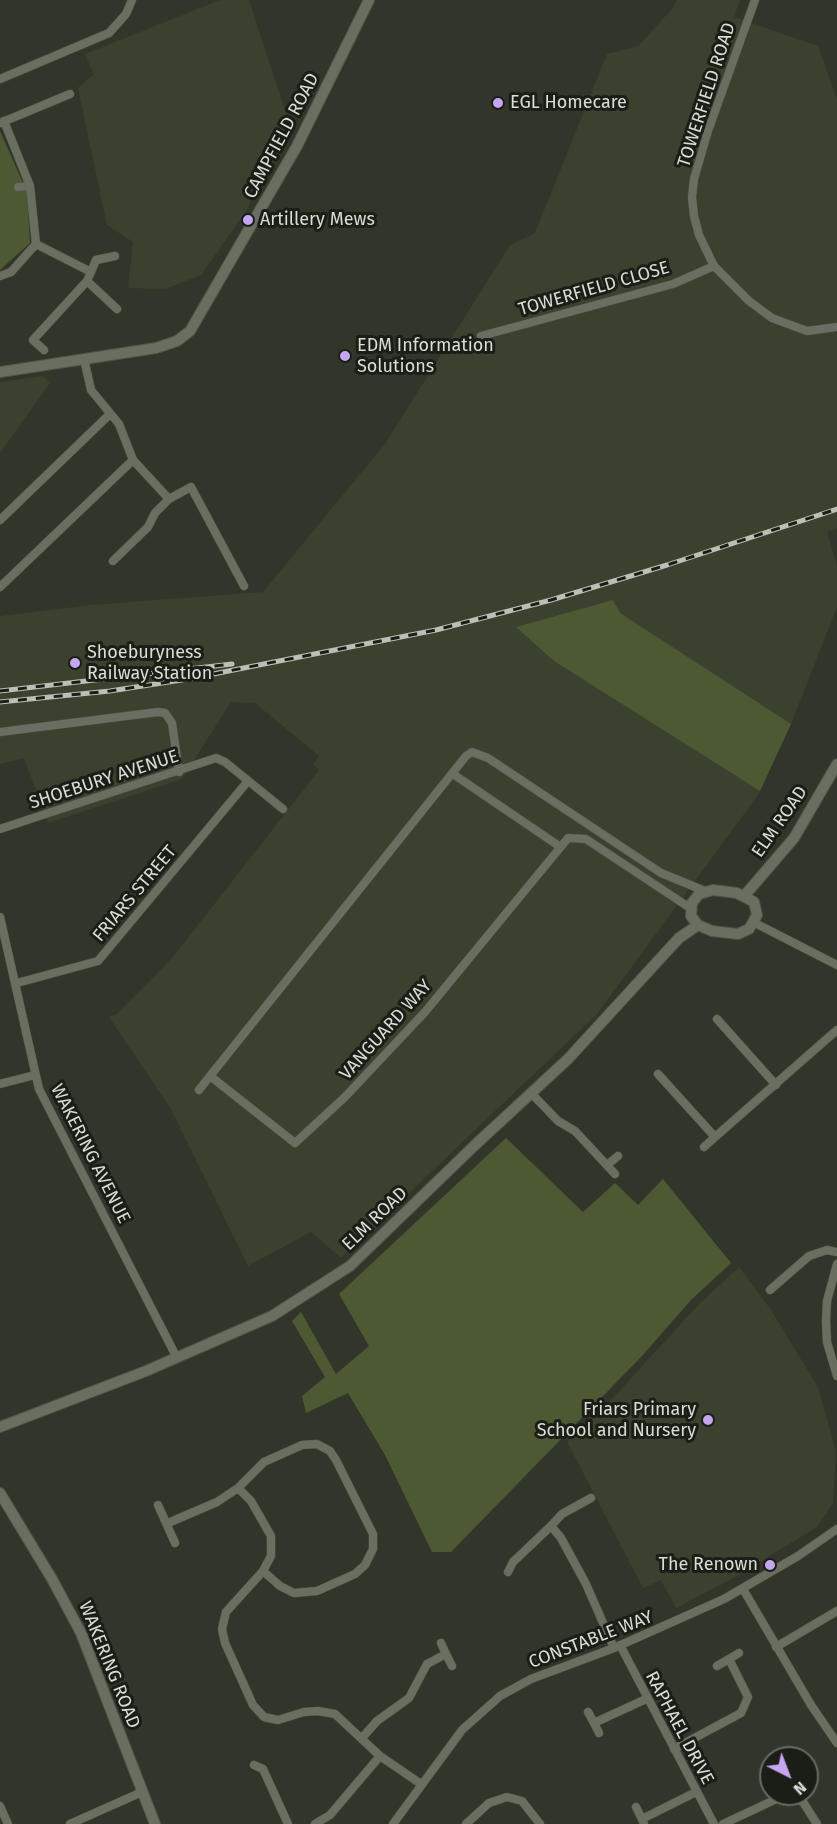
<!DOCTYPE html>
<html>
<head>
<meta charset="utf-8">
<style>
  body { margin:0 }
  #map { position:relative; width:837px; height:1824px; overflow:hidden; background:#32362a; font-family:"Fira Sans",sans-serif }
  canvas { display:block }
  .north { position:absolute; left:759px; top:1746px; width:60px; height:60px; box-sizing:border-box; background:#1b1d17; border:2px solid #676a63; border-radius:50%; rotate:138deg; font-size:16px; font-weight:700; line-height:24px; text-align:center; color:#daddd5 }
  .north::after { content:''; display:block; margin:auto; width:21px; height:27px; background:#c5a6f0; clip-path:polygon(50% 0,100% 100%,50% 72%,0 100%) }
</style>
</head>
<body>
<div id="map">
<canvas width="837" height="1824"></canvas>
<div class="north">N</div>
</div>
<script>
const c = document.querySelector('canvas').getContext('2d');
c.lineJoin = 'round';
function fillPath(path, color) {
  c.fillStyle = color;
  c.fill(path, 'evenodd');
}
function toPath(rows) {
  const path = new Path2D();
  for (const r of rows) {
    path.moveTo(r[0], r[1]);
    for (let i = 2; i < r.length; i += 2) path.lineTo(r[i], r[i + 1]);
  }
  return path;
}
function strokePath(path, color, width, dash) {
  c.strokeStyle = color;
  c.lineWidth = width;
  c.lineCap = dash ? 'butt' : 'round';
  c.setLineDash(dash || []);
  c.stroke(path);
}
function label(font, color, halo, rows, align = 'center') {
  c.font = font + ' "Fira Sans",sans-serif';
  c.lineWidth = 6;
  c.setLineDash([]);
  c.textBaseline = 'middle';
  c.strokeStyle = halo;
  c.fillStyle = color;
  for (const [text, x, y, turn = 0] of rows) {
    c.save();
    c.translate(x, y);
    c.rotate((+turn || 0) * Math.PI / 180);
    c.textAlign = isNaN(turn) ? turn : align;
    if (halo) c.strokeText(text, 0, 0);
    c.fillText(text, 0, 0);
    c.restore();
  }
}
fillPath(toPath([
  [220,0,249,0,293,135,259,161,250,178,250,203,247,210,201,275,165,289,128,288,133,242,107,225,78,88,94,74,85,54],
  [677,0,740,0,734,17,818,46,837,99,837,528,827,532,837,565,837,607,791,724,758,795,597,1014,341,1258,311,1232,248,1266,171,1109,109,1017,117,1014,173,957,319,770,313,765,319,756,255,703,231,702,182,779,48,823,24,758,0,764,0,616,91,605,263,592,385,444,510,245,535,233,607,54,638,46,672,9],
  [43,376,50,383,0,453,0,382],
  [739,1267,771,1310,818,1387,836,1452,833,1503,817,1527,737,1576,676,1608,661,1580,643,1588,567,1442,613,1398,698,1305]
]), '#3a412e');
fillPath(toPath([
  [0,131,27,192,30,243,0,270],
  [613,600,620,613,791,724,760,791,554,661,516,627],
  [506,1138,583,1212,615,1183,638,1205,663,1179,731,1263,691,1300,642,1356,451,1552,432,1552,385,1455,348,1393,306,1413,302,1396,325,1377,292,1321,301,1312,336,1374,369,1346,339,1294]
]), '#4d5933');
const street = toPath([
  [755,0,708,131,694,179,692,197,694,216,699,235,714,266,749,301,772,318,807,331,837,327],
  [0,79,109,33,126,14,132,0],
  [0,123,70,94],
  [18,187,30,186],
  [36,244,91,272,96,260,115,256],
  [0,276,11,272,36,244,30,186,4,121],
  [87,281,117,309],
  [481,336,673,284,714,266],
  [44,350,33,340,87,281,91,272],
  [84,359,91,390,119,424,133,460,169,499,191,487,244,586],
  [0,520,110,414],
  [113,561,148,527,155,513,169,499],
  [0,587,133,460],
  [0,732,158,712,165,713,172,723,179,772],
  [453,774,559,846],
  [0,829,216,758,225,762,283,809],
  [690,908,586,839,568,838,425,1012,345,1097,295,1143,210,1076,466,756,472,752,488,758,661,873,705,891],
  [0,917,39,1089,177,1358],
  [755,923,837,965],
  [17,983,98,961,248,781],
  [717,1019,776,1085],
  [658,1074,715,1137,837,1030],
  [0,1084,35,1075],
  [199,1090,210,1076],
  [531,1093,558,1121,575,1131,615,1174],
  [704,1147,715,1137],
  [607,1165,618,1156],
  [837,1264,827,1301,826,1321,827,1342,837,1376],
  [770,1290,809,1256,827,1250,837,1252],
  [238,1488,264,1462,302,1445,317,1444,330,1451,336,1460,373,1534,373,1549,365,1565,355,1574,317,1591,294,1593,280,1586,263,1571],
  [591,1498,562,1514,551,1526,561,1538,586,1584,614,1648],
  [158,1505,175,1543],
  [168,1523,217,1502,238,1488,251,1501,271,1536,271,1556,263,1571,226,1612,222,1629,225,1643,253,1705,264,1717,278,1720,304,1712,318,1711,335,1714,380,1756,421,1784],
  [508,1572,513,1562,551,1526],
  [743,1589,811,1705,837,1743],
  [620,1645,714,1824],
  [776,1647,837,1611],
  [446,1654,452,1666],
  [717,1666,729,1659],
  [588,1712,594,1723],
  [599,1733,594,1723,646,1699],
  [362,1738,377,1721,409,1698,427,1664,446,1654,441,1643],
  [674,1749,741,1713,748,1697,729,1659,739,1653],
  [254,1765,263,1769,288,1824],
  [0,1806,8,1824],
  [636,1807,642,1819],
  [70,1824,142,1792],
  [315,1824,330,1815,380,1756],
  [393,1824,462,1730,500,1696,531,1679,614,1648,724,1599,798,1556,837,1529],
  [466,1824,489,1803,507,1797,522,1801,540,1824],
  [644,1824,642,1819,696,1792],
  [723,1824,785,1795,803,1802,817,1824]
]);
const secondary = toPath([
  [0,372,156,348,177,341,190,331,297,146,369,0],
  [713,890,737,893,754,902,757,915,749,929,738,934,712,931,698,925,691,916,692,903,699,894,713,890],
  [745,895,794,838,837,764],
  [0,1427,146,1371,272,1316,350,1266,475,1145,568,1059,679,938,698,925],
  [0,1493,52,1579,81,1633,155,1824]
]);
strokePath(street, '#505349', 9);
strokePath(secondary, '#505349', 12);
strokePath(street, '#696e60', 8);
strokePath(secondary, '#696e60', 10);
const rail = toPath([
  [0,691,232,664],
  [0,702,110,691,188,679,436,630,551,600,667,565,837,509]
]);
strokePath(rail, '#bcbfb6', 5);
strokePath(rail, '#1b1d17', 3, [9]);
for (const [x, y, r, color] of [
  [498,103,6,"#c5a6f0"],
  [248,220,6,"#c5a6f0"],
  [345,356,6,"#c5a6f0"],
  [75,663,6,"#c5a6f0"],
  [708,1420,6,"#c5a6f0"],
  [770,1565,6,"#c5a6f0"]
]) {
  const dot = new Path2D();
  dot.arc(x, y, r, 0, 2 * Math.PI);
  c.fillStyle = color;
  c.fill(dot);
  strokePath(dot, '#1b1d17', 2);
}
label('18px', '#daddd5', '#1b1d17', [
  ["TOWERFIELD ROAD",707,95,-72],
  ["CAMPFIELD ROAD",282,136,-62],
  ["TOWERFIELD CLOSE",594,289,-16],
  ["SHOEBURY AVENUE",104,780,-18],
  ["ELM ROAD",780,822,-55],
  ["FRIARS STREET",135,894,-50],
  ["VANGUARD WAY",386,1030,-48],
  ["WAKERING AVENUE",90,1154,63],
  ["ELM ROAD",375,1219,-44],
  ["CONSTABLE WAY",591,1640,-21],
  ["WAKERING ROAD",109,1665,68],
  ["RAPHAEL DRIVE",679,1728,62]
]);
label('18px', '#daddd5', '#1b1d17', [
  ["EGL Homecare",510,103],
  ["Artillery Mews",260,220],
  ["EDM Information",357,346],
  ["Solutions",357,367],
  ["Shoeburyness",87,653],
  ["Railway Station",87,674],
  ["Friars Primary",696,1410,"right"],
  ["School and Nursery",696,1431,"right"],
  ["The Renown",758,1565,"right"]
], 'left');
</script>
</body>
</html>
